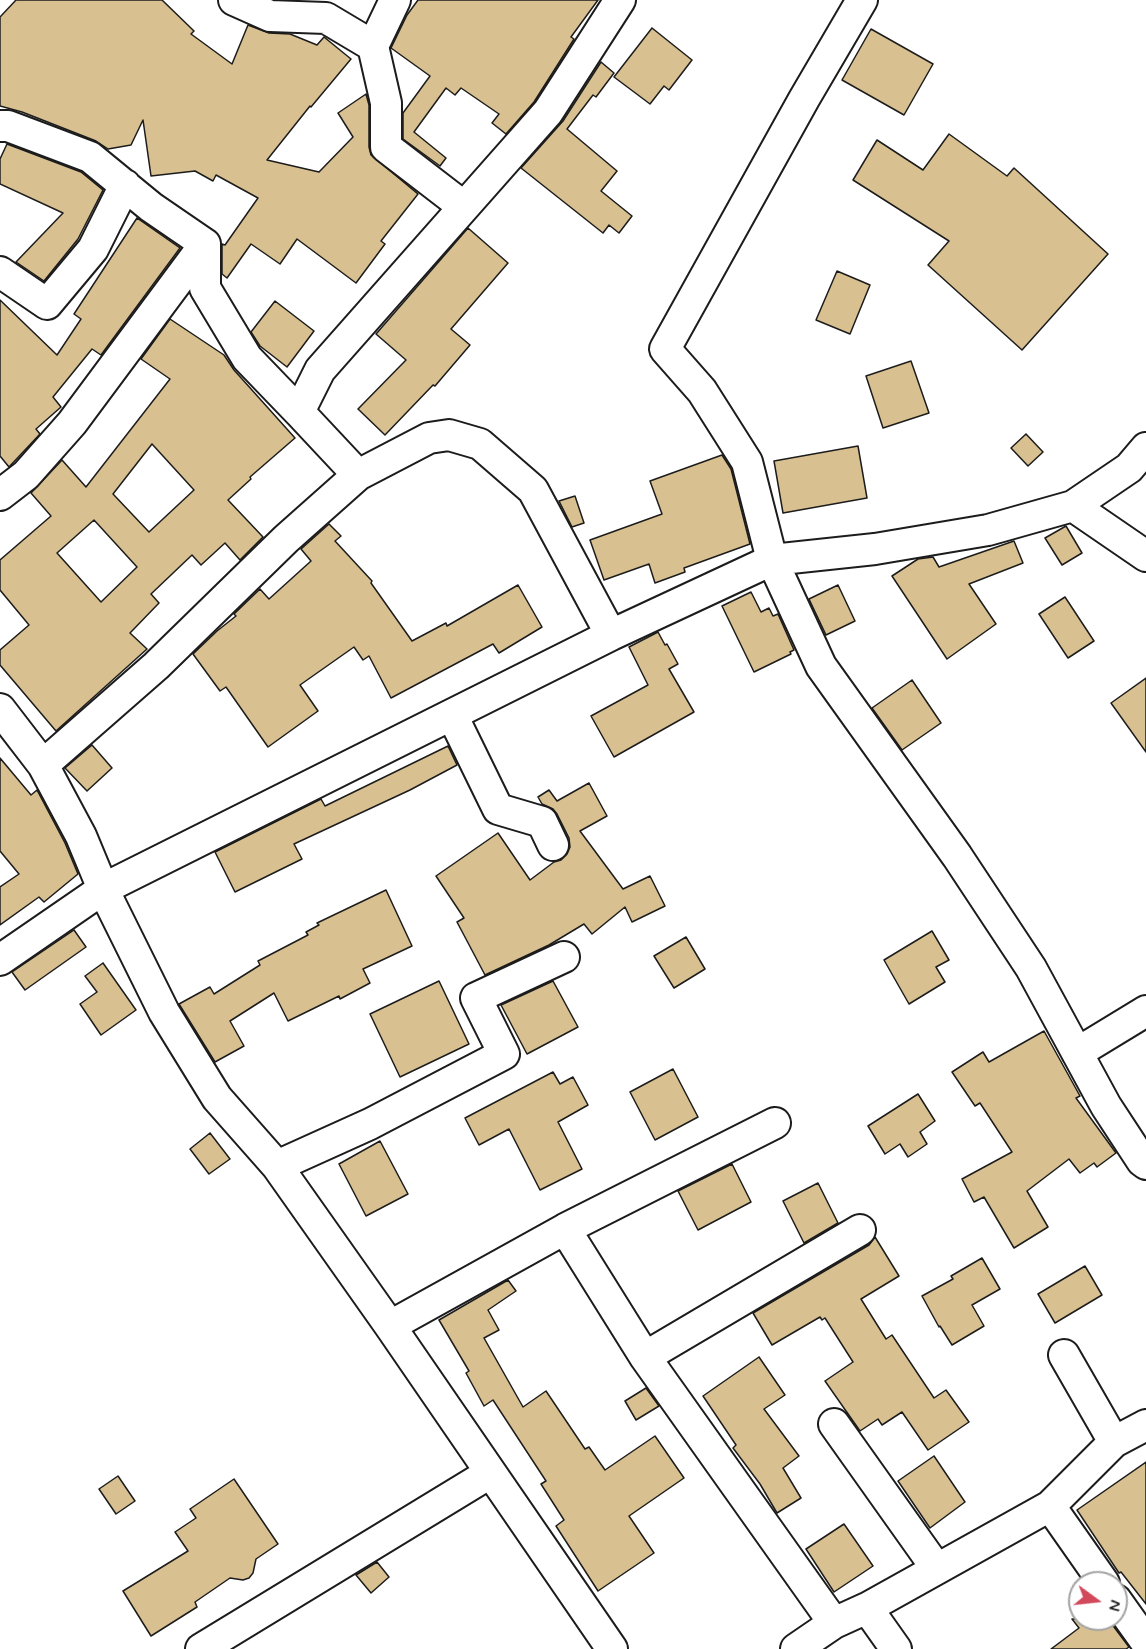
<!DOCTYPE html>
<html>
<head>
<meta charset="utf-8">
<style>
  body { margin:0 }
  #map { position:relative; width:1146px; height:1649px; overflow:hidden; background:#fff; font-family:Mynerve,sans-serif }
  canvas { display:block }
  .north { position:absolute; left:1068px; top:1571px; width:60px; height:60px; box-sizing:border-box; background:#fff; border:2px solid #a4a4a4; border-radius:50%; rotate:105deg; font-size:16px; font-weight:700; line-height:24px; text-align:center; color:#1c1c1c }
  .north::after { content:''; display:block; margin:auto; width:21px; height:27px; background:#d1495b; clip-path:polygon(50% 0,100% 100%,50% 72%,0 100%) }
</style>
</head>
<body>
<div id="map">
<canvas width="1146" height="1649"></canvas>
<div class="north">N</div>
</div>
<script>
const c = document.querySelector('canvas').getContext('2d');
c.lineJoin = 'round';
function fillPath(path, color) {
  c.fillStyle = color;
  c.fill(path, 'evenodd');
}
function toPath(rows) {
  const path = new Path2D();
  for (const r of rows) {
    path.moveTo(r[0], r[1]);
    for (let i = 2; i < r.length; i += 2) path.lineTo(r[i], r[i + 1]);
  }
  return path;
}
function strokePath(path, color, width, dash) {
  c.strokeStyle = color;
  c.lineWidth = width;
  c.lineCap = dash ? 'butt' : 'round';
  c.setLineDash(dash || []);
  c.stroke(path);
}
const building = toPath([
  [16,0,162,0,194,31,191,34,232,64,248,25,269,33,290,34,317,45,324,37,351,59,311,107,310,106,267,160,319,172,353,137,338,113,366,94,369,105,369,147,371,155,418,194,381,241,385,244,356,283,297,239,280,264,251,244,227,278,222,274,222,244,225,245,258,198,216,175,213,181,195,171,151,176,143,120,131,145,108,149,96,141,22,112,0,106,0,17,16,0],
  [418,0,598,0,571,37,574,39,534,102,506,134,492,123,499,114,461,88,455,95,446,88,414,132,446,158,440,166,403,139,403,113,430,76,391,48,407,15,418,0],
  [652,28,692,60,669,90,664,86,650,104,614,77,652,28],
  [871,29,933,64,904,115,842,80,871,29],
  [601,62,614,73,596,97,593,95,567,129,617,171,601,191,632,216,619,233,609,225,603,233,521,168,563,121,601,62],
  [949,134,1007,176,1014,168,1108,254,1022,350,928,265,949,241,853,180,877,140,923,170,949,134],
  [7,144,81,172,103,190,78,239,44,281,16,262,63,213,0,184,0,159,7,144],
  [137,218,180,248,101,355,92,349,53,397,61,407,36,429,40,434,9,467,0,456,0,300,57,355,81,319,74,314,137,218],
  [468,228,508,263,451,329,470,345,435,386,433,385,385,435,358,409,406,360,376,334,468,228],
  [837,271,870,285,850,334,816,320,837,271],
  [275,301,314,331,287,367,260,346,251,332,275,301],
  [170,319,224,355,234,370,295,438,250,477,251,479,228,500,263,537,240,560,225,543,201,565,192,555,151,594,159,603,130,633,147,649,56,731,0,665,0,650,29,625,0,590,0,560,51,516,31,493,62,460,86,487,170,379,141,359,170,319],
  [152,444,194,490,149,532,113,494,152,444],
  [94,520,137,567,101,602,57,553,94,520],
  [911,361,929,413,883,428,866,376,911,361],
  [1026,434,1043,452,1028,466,1011,448,1026,434],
  [858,446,867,498,783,513,774,461,858,446],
  [722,455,731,469,750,544,684,568,685,572,655,583,649,564,604,580,590,540,662,514,650,481,722,455],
  [575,496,584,523,572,527,559,501,575,496],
  [329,524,341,536,335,541,372,581,371,583,412,641,446,623,447,626,518,585,542,627,499,653,493,644,391,698,369,656,363,660,354,647,300,685,318,711,268,747,226,687,220,691,193,654,217,631,236,616,234,614,260,589,269,599,311,561,301,549,329,524],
  [1066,526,1082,553,1062,565,1045,538,1066,526],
  [1014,541,1023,563,969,584,996,624,947,659,892,576,918,559,933,557,939,567,1014,541],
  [838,585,855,621,826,635,809,599,838,585],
  [751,592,761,612,769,608,773,616,778,614,794,650,790,652,791,654,754,672,722,606,751,592],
  [1065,597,1094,641,1068,658,1039,614,1065,597],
  [658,632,665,645,667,644,678,664,669,669,694,712,614,757,591,716,648,685,629,647,658,632],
  [1146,678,1146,752,1111,703,1146,678],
  [912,680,941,723,902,750,872,708,912,680],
  [92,745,112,768,87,791,65,768,92,745],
  [448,746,457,765,410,790,294,844,302,859,235,892,215,852,321,799,325,806,448,746],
  [0,758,31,795,37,790,65,843,78,874,44,902,39,897,0,925,0,887,19,874,0,851,0,758],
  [589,783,607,816,580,831,623,889,650,876,665,906,632,922,625,907,592,934,584,924,549,945,485,975,457,922,464,918,436,876,498,833,530,880,554,862,561,860,567,854,570,847,569,838,557,814,553,809,542,804,538,797,549,790,557,801,589,783],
  [386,890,412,946,363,969,370,983,340,999,339,996,288,1021,274,993,230,1021,244,1046,215,1062,179,1004,210,987,214,994,260,965,258,961,308,935,306,932,319,925,317,923,386,890],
  [74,930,86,947,25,990,12,972,74,930],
  [932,931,949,960,936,967,945,982,909,1004,884,960,932,931],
  [686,937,705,969,674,988,654,956,686,937],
  [103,963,136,1010,101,1035,80,1004,97,992,85,976,103,963],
  [439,981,469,1044,400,1077,370,1014,439,981],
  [553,981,578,1027,527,1054,501,1005,553,981],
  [1044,1031,1080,1096,1076,1098,1116,1153,1097,1167,1094,1163,1080,1173,1069,1159,1027,1191,1048,1227,1014,1248,984,1197,974,1202,962,1179,1012,1152,980,1103,975,1106,952,1072,983,1052,989,1062,1044,1031],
  [673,1069,698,1117,655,1140,630,1092,673,1069],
  [553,1072,560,1084,573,1077,588,1105,558,1122,582,1169,540,1190,509,1129,479,1145,465,1118,553,1072],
  [918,1094,935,1121,920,1132,927,1144,908,1157,900,1144,885,1154,868,1126,918,1094],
  [210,1133,230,1159,209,1174,190,1149,210,1133],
  [380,1141,408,1194,366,1216,339,1164,380,1141],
  [732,1164,751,1202,698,1230,678,1191,732,1164],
  [818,1183,838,1223,804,1243,783,1201,818,1183],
  [875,1237,899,1276,861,1299,886,1339,892,1335,934,1398,946,1390,969,1422,928,1450,902,1412,882,1425,878,1419,860,1431,825,1381,853,1362,825,1318,822,1320,820,1317,772,1345,753,1313,869,1245,875,1237],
  [982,1258,1000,1289,972,1305,984,1326,952,1345,940,1326,939,1327,922,1296,953,1279,951,1276,982,1258],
  [1085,1266,1102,1295,1055,1323,1038,1294,1085,1266],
  [508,1280,516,1291,488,1310,499,1330,484,1338,523,1407,546,1391,585,1449,589,1447,605,1470,655,1436,684,1478,629,1516,654,1553,598,1591,556,1526,564,1520,541,1484,546,1481,493,1400,484,1406,466,1373,469,1371,439,1320,508,1280],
  [759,1357,785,1395,764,1409,799,1456,783,1468,801,1498,777,1513,760,1484,733,1448,736,1445,703,1396,759,1357],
  [646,1388,659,1406,636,1420,625,1401,646,1388],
  [934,1456,965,1502,930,1528,898,1481,934,1456],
  [1146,1462,1146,1604,1121,1572,1119,1573,1077,1510,1146,1462],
  [118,1476,135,1501,116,1514,99,1489,118,1476],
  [234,1479,278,1544,256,1559,253,1573,249,1578,243,1580,230,1578,195,1602,197,1607,151,1636,123,1591,188,1551,175,1532,196,1518,190,1509,234,1479],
  [844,1524,873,1566,834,1592,806,1549,844,1524],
  [377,1562,389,1577,371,1593,356,1575,377,1562],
  [1072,1619,1108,1619,1129,1647,1126,1649,1051,1649,1079,1628,1072,1619]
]);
fillPath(building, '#d9c090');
strokePath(building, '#1c1c1c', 1.5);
const minor = toPath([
  [234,0,270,16,326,18,373,46],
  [395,0,373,46,386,103,386,147,464,207],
  [862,0,804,99,665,349,702,391,747,462,772,560,821,666,957,856,1031,968,1106,1106,1142,1161,1146,1164],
  [0,126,8,126,90,157,151,207,205,244,205,288,247,358,299,412],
  [0,272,47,304,93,249,125,185],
  [358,475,299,412,320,370,548,112,620,0],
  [0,495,26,475,72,423,205,244],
  [1073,506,1146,556],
  [611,635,533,490,480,444,449,435,429,438,358,475,286,539,156,666,43,765,81,836,103,889,164,1012,217,1098,277,1166,390,1326,612,1649],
  [0,709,43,765],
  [452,715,498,809,542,822,553,845],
  [0,960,103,889,611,635,772,560,875,549,988,530,1073,506,1129,468,1146,448],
  [1077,1053,1146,1011],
  [277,1166,370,1124,504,1054,476,998,564,957],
  [565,1229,645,1357,834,1623],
  [390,1326,565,1229,775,1123],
  [1064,1355,1114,1442],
  [645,1357,860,1230],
  [834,1424,937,1569],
  [1050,1506,1104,1583],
  [1116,1600,1146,1642],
  [867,1608,896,1649],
  [201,1649,490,1473],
  [796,1649,834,1623,867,1608,1050,1506,1114,1442,1146,1425]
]);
strokePath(minor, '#1c1c1c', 34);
strokePath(minor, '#fff', 30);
</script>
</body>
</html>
